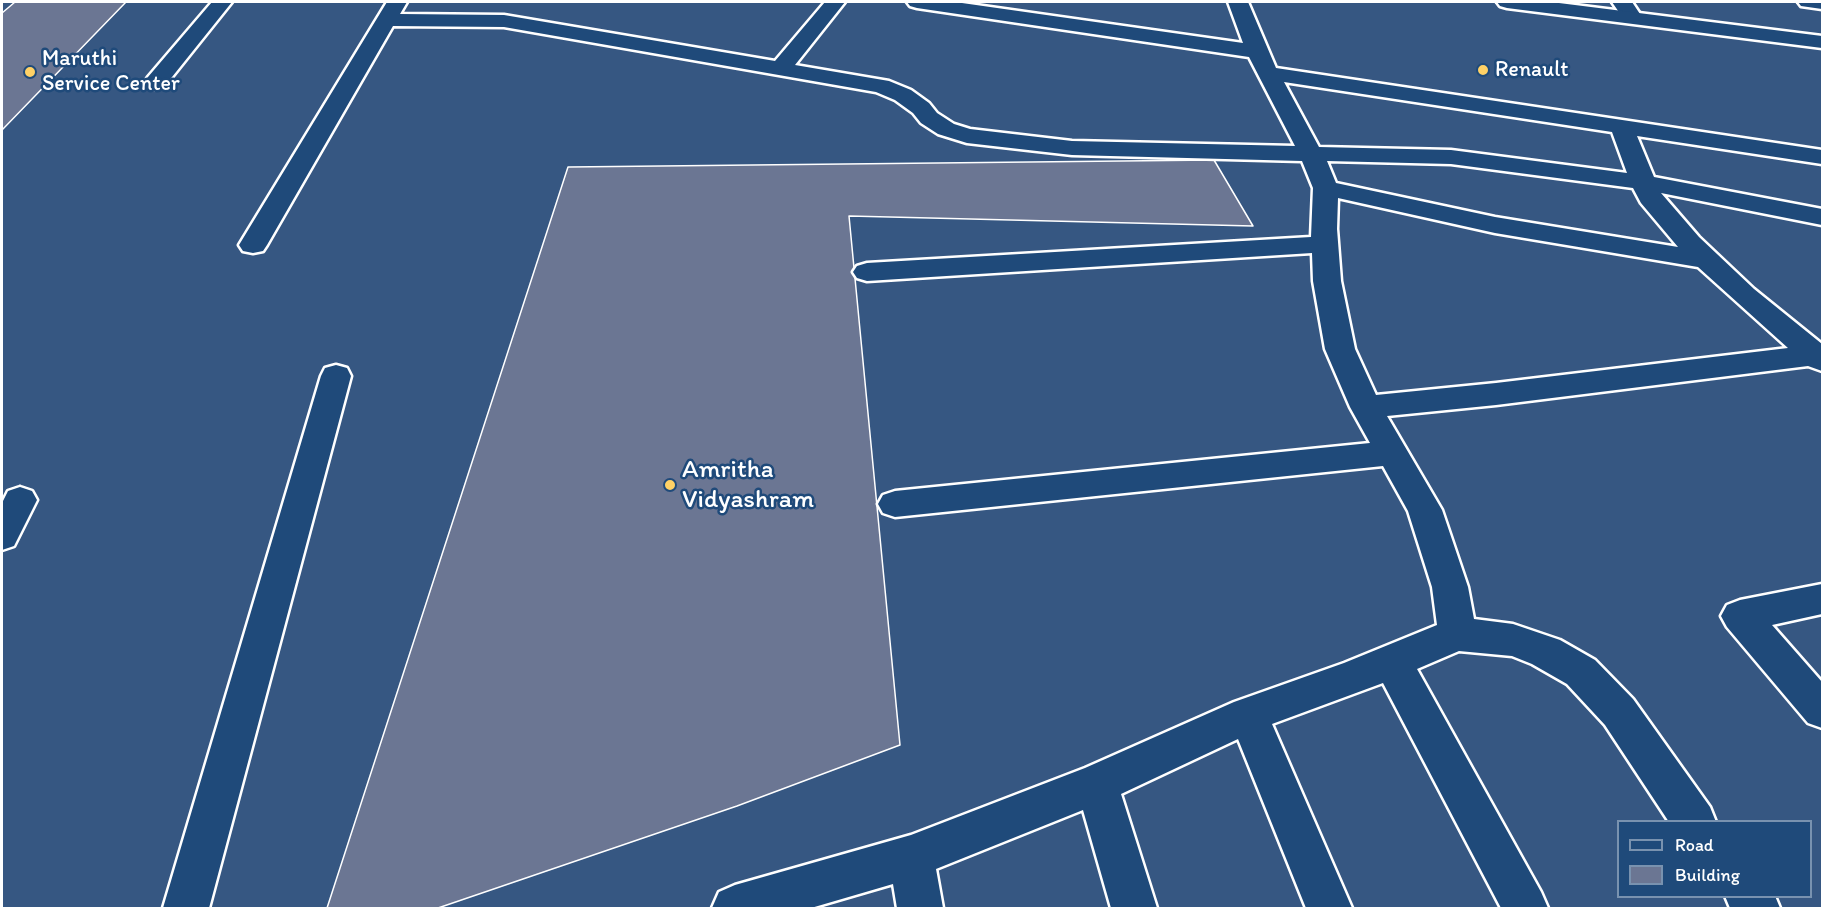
<!DOCTYPE html>
<html>
<head>
<meta charset="utf-8">
<style>
  body { margin:0 }
  #map { position:relative; width:1824px; height:910px; overflow:hidden; background:#365782; font-family:Itim,sans-serif }
  canvas { display:block }
  .frame { position:absolute; inset:0; border:3px solid #fff; pointer-events:none }
  .legend { position:absolute; left:1617px; top:820px; width:195px; height:78px; box-sizing:border-box; background:#1f4a7a; border:2px solid #7992af; margin:0; padding:8px 10px; list-style:none; font-size:18px; color:#fff }
  .legend li { display:flex; align-items:center; gap:12px; height:30px }
  .legend b { width:30px; border:2px solid #7992af }
</style>
</head>
<body>
<div id="map">
<canvas width="1824" height="910"></canvas>
<div class="frame"></div>
<ul class="legend">
<li><b style="height:8px;background:#1f4a7a"></b>Road</li>
<li><b style="height:16px;background:#6b7693"></b>Building</li>
</ul>
</div>
<script>
const c = document.querySelector('canvas').getContext('2d');
c.lineJoin = 'round';
function fillPath(path, color) {
  c.fillStyle = color;
  c.fill(path, 'evenodd');
}
function toPath(rows) {
  const path = new Path2D();
  for (const r of rows) {
    path.moveTo(r[0], r[1]);
    for (let i = 2; i < r.length; i += 2) path.lineTo(r[i], r[i + 1]);
  }
  return path;
}
function strokePath(path, color, width, dash) {
  c.strokeStyle = color;
  c.lineWidth = width;
  c.lineCap = dash ? 'butt' : 'round';
  c.setLineDash(dash || []);
  c.stroke(path);
}
function label(font, color, halo, rows, align = 'center') {
  c.font = font + ' Itim,sans-serif';
  c.lineWidth = 5;
  c.setLineDash([]);
  c.textBaseline = 'middle';
  c.strokeStyle = halo;
  c.fillStyle = color;
  for (const [text, x, y, turn = 0] of rows) {
    c.save();
    c.translate(x, y);
    c.rotate((+turn || 0) * Math.PI / 180);
    c.textAlign = isNaN(turn) ? turn : align;
    if (halo) c.strokeText(text, 0, 0);
    c.fillText(text, 0, 0);
    c.restore();
  }
}
const building = toPath([
  [15,2,126,2,2,130,2,13,15,2],
  [1214,160,1253,226,849,216,900,745,737,806,438,908,327,908,568,167,1214,160]
]);
fillPath(building, '#6b7693');
strokePath(building, '#fff', 1.5);
const minor = toPath([
  [212,2,232,2,164,87,156,89,148,87,145,82,148,77,212,2],
  [387,2,407,2,400,14,504,15,775,61,825,2,845,2,795,65,889,81,911,90,929,103,937,113,954,124,970,129,1072,141,1295,146,1249,57,917,8,910,6,907,2,955,2,1243,43,1228,2,1248,2,1276,68,1822,150,1822,164,1637,136,1654,177,1822,209,1822,225,1661,193,1699,237,1754,289,1822,344,1822,371,1808,366,1496,405,1387,416,1442,510,1468,587,1474,619,1513,624,1560,640,1595,660,1633,699,1710,807,1716,822,1669,822,1605,725,1567,684,1532,664,1512,656,1459,651,1417,669,1541,892,1548,908,1501,908,1383,683,1272,724,1352,908,1306,908,1238,739,1121,794,1157,908,1111,908,1083,810,936,869,943,908,897,908,893,884,811,908,712,908,719,892,735,885,911,835,1085,768,1234,702,1344,663,1437,625,1432,587,1408,511,1383,466,895,517,883,513,878,504,883,495,895,491,1370,443,1350,407,1325,349,1313,281,1312,253,867,281,857,278,853,272,857,266,867,263,1311,237,1313,188,1302,161,1072,155,967,143,938,134,921,123,913,113,895,100,876,92,504,27,393,26,267,245,263,251,253,253,243,251,239,245,387,2],
  [1284,82,1612,132,1627,173,1451,150,1319,147,1284,82],
  [1327,161,1451,164,1633,188,1641,203,1678,247,1495,217,1336,183,1327,161],
  [1338,198,1495,233,1698,267,1788,348,1496,383,1376,395,1355,349,1341,281,1337,229,1338,198],
  [1612,2,1632,2,1642,17,1639,21,1632,23,1625,21,1612,2],
  [1798,2,1822,2,1822,9,1801,6,1798,2],
  [336,365,347,368,351,376,209,908,163,908,321,376,325,368,336,365],
  [20,487,32,491,37,500,14,546,2,550,2,503,8,491,20,487],
  [1822,584,1822,614,1772,625,1822,682,1822,728,1808,723,1727,627,1721,616,1727,605,1740,600,1822,584],
  [1725,896,1775,896,1780,908,1730,908,1725,896]
]);
const highway = toPath([
  [1497,2,1551,2,1822,36,1822,48,1507,8,1500,6,1497,2]
]);
strokePath(minor, '#fff', 5);
strokePath(highway, '#fff', 5);
fillPath(minor, '#1f4a7a');
fillPath(highway, '#1f4a7a');
for (const [x, y, r, color] of [
  [1483,70,6,"#ffd166"],
  [30,72,6,"#ffd166"],
  [670,485,6,"#ffd166"]
]) {
  const dot = new Path2D();
  dot.arc(x, y, r, 0, 2 * Math.PI);
  c.fillStyle = color;
  c.fill(dot);
  strokePath(dot, '#1f4a7a', 2);
}
label('22px', '#fff', '#1f4a7a', [
  ["Maruthi",42,59],
  ["Service Center",42,84],
  ["Renault",1495,70]
], 'left');
label('26px', '#fff', '#1f4a7a', [
  ["Amritha",682,470],
  ["Vidyashram",682,500]
], 'left');
</script>
</body>
</html>
